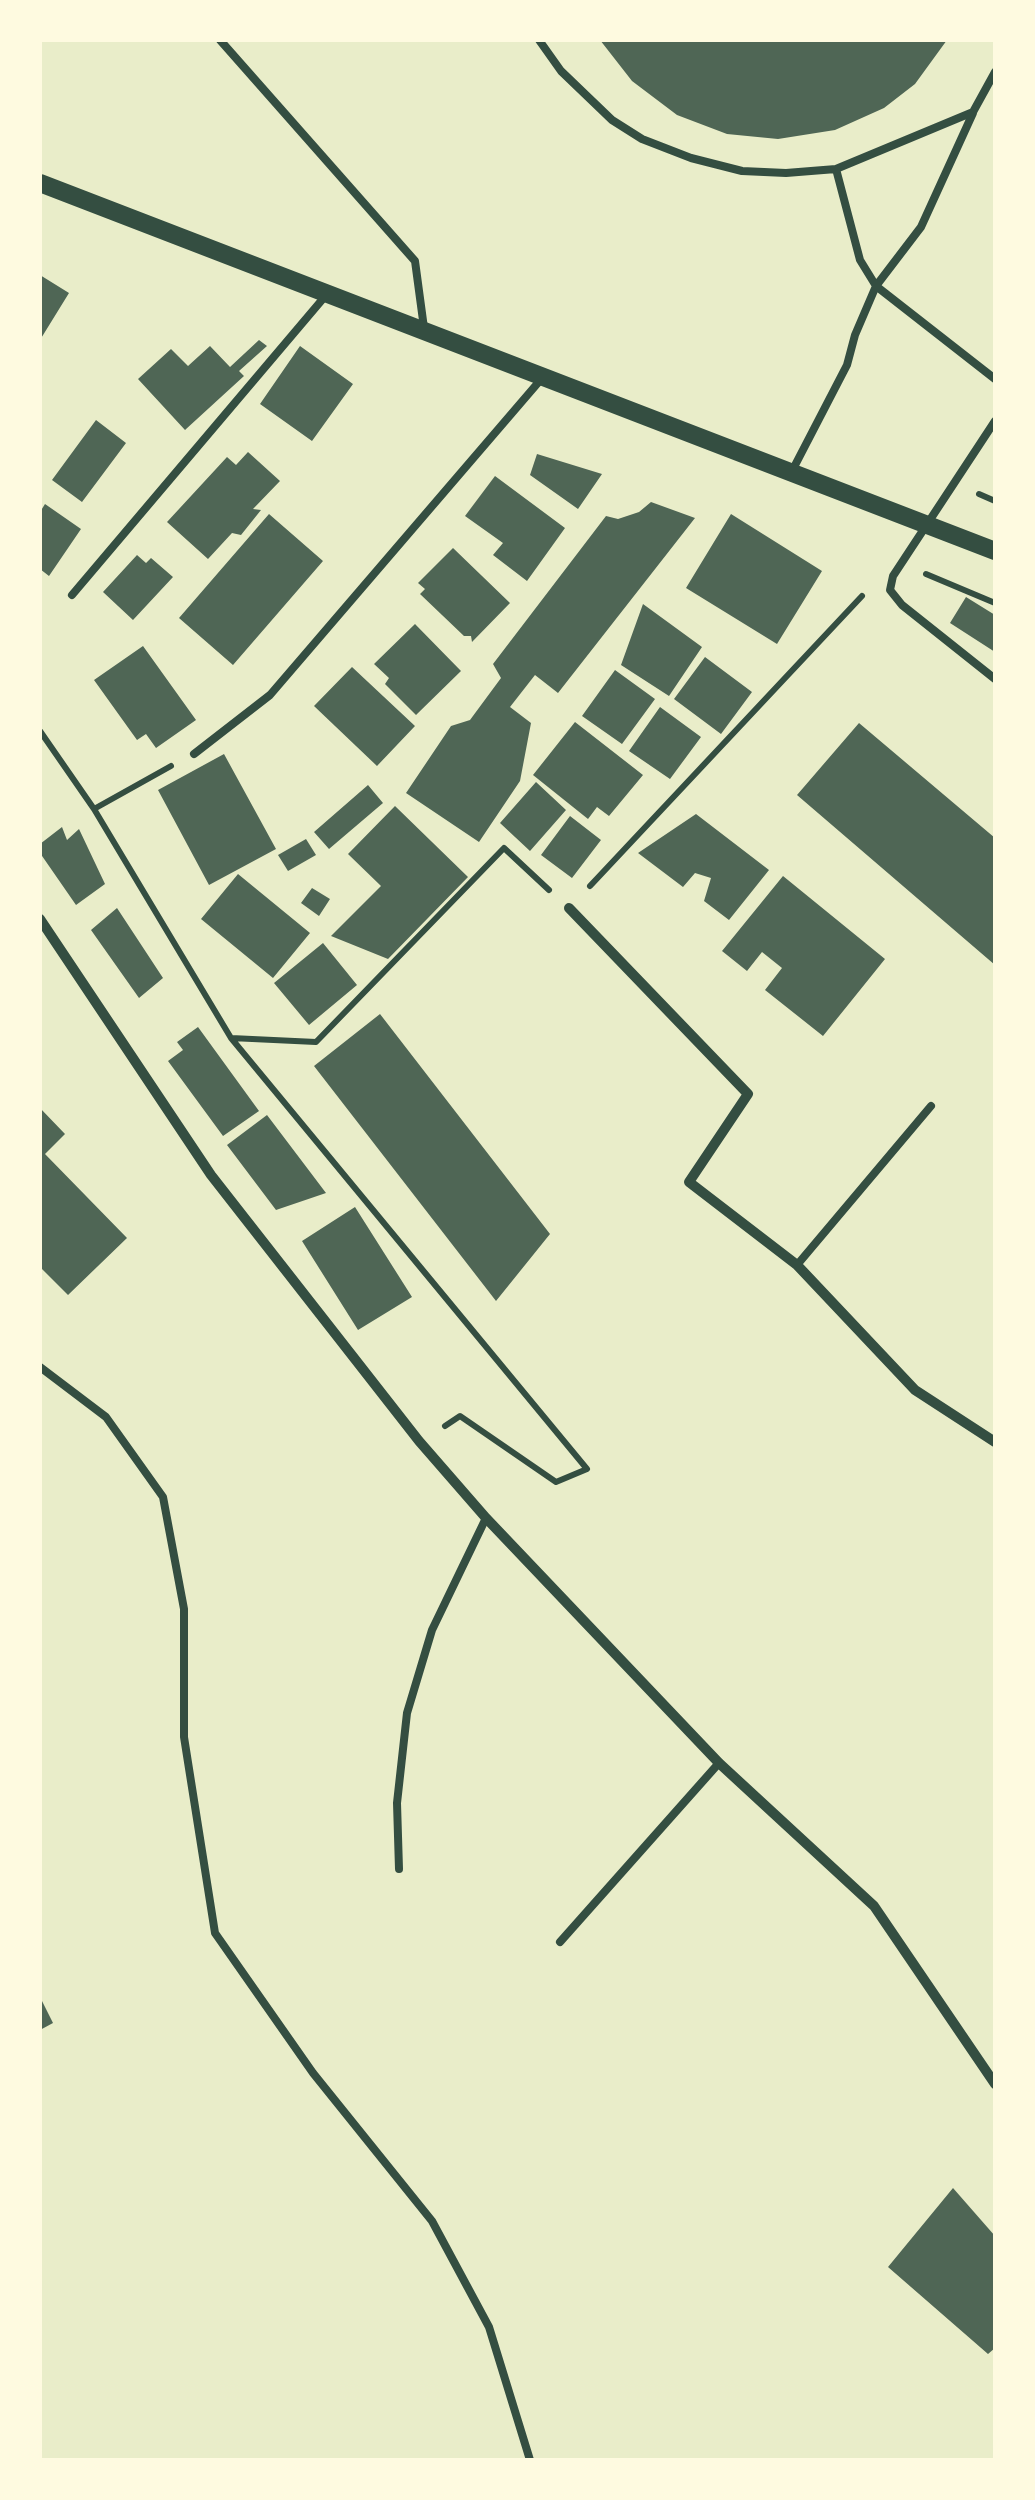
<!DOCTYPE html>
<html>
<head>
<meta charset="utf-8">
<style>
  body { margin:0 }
  #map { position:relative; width:1035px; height:2500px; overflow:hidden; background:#e9edc9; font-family:"Roboto Serif",serif }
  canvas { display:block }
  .frame { position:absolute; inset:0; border:42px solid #fefae0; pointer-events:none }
</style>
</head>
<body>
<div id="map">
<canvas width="1035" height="2500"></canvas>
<div class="frame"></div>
</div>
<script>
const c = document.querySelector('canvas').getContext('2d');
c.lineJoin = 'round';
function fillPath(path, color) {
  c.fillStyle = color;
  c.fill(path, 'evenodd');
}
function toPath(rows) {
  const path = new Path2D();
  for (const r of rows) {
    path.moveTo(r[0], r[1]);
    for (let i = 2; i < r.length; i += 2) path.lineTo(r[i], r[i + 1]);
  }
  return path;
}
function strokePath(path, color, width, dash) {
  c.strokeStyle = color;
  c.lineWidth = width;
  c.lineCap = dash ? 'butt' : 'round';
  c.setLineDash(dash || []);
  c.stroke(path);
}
fillPath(toPath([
  [600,40,947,40,915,84,884,108,835,130,778,139,727,134,677,115,632,81],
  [40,275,69,293,40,340],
  [259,340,267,346,239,371,244,376,185,430,138,379,171,349,188,366,210,346,230,367],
  [300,346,353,384,312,441,260,404],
  [96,420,126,443,82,502,52,480],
  [248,452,280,481,253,509,261,510,241,535,232,533,208,559,167,522,227,457,236,465],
  [537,454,602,474,578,509,530,475],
  [495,476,565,528,527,581,493,555,503,543,465,516],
  [651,502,695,518,558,693,535,675,510,707,531,723,520,781,479,842,406,793,451,726,470,720,501,678,493,664,606,516,618,519,639,512],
  [45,504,81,529,49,576,40,569,40,512],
  [269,514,323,561,233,665,179,618],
  [731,514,822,571,777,644,686,588],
  [453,548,510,603,472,642,471,636,464,636,420,594,425,589,418,583],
  [137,555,146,563,151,558,173,577,133,620,103,592],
  [966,597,995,615,995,652,950,623],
  [643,604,702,647,669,696,621,665],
  [415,624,461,671,416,715,385,684,389,678,374,664],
  [143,646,196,720,156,748,146,734,137,740,94,680],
  [705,657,752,692,721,734,674,699],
  [352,667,415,726,377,766,314,706],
  [615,670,655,699,622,744,582,716],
  [660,707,701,737,670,779,629,751],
  [575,722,643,775,609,816,597,807,588,819,533,775],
  [859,723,995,838,995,965,797,795],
  [224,754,276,849,209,885,158,790],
  [536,782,566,810,530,851,500,823],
  [368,785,383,803,329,849,314,832],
  [395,806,468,877,388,959,331,936,381,886,348,854],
  [696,814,769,870,729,920,704,901,711,878,695,873,683,887,638,853],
  [570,816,601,840,572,878,541,855],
  [62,827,67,840,79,829,105,884,76,905,40,853,40,844],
  [306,839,316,855,288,871,278,855],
  [238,874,310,933,273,978,201,919],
  [783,876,885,959,823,1036,765,990,782,968,762,952,747,971,722,951],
  [312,888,330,899,319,916,301,903],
  [117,908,163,978,139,998,91,930],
  [323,943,357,985,309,1025,274,983],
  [380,1014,550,1234,496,1301,314,1066],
  [198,1027,259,1111,223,1136,168,1061,183,1050,177,1042],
  [40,1108,65,1134,45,1154,127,1238,68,1295,40,1267],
  [267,1115,326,1193,276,1210,227,1145],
  [355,1207,412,1297,358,1330,302,1241],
  [40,1997,53,2023,40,2030],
  [953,2188,995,2236,995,2348,988,2354,888,2267]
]), '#4f6655');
strokePath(toPath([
  [979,494,995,501],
  [926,574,995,603],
  [40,731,94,809,231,1038,587,1469,556,1482,460,1416,445,1426],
  [94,809,171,766],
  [590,886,862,596],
  [231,1038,316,1042,504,848,549,890]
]), '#344e41', 6);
strokePath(toPath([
  [220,40,415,261,424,328],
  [539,40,561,71,612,120,642,139,691,158,742,171,786,173,836,169,973,112,995,72],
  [836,169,860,260,876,286,995,379],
  [995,421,893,576,890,590,902,605,995,679],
  [791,473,847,365,855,335,876,286,921,227,973,113],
  [72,595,327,294],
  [194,754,270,695,543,377],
  [797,1265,931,1106],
  [40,1367,106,1417,163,1497,184,1609,184,1737,215,1933,313,2073,432,2221,489,2327,530,2460],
  [399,1869,397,1803,407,1713,432,1630,486,1518],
  [560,1942,719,1763]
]), '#344e41', 8);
strokePath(toPath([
  [569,908,748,1094,689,1182,797,1265,915,1390,995,1442],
  [40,919,211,1175,419,1441,486,1518,719,1763,874,1906,995,2084]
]), '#344e41', 10);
strokePath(toPath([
  [40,183,995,551]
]), '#344e41', 18);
</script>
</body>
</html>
